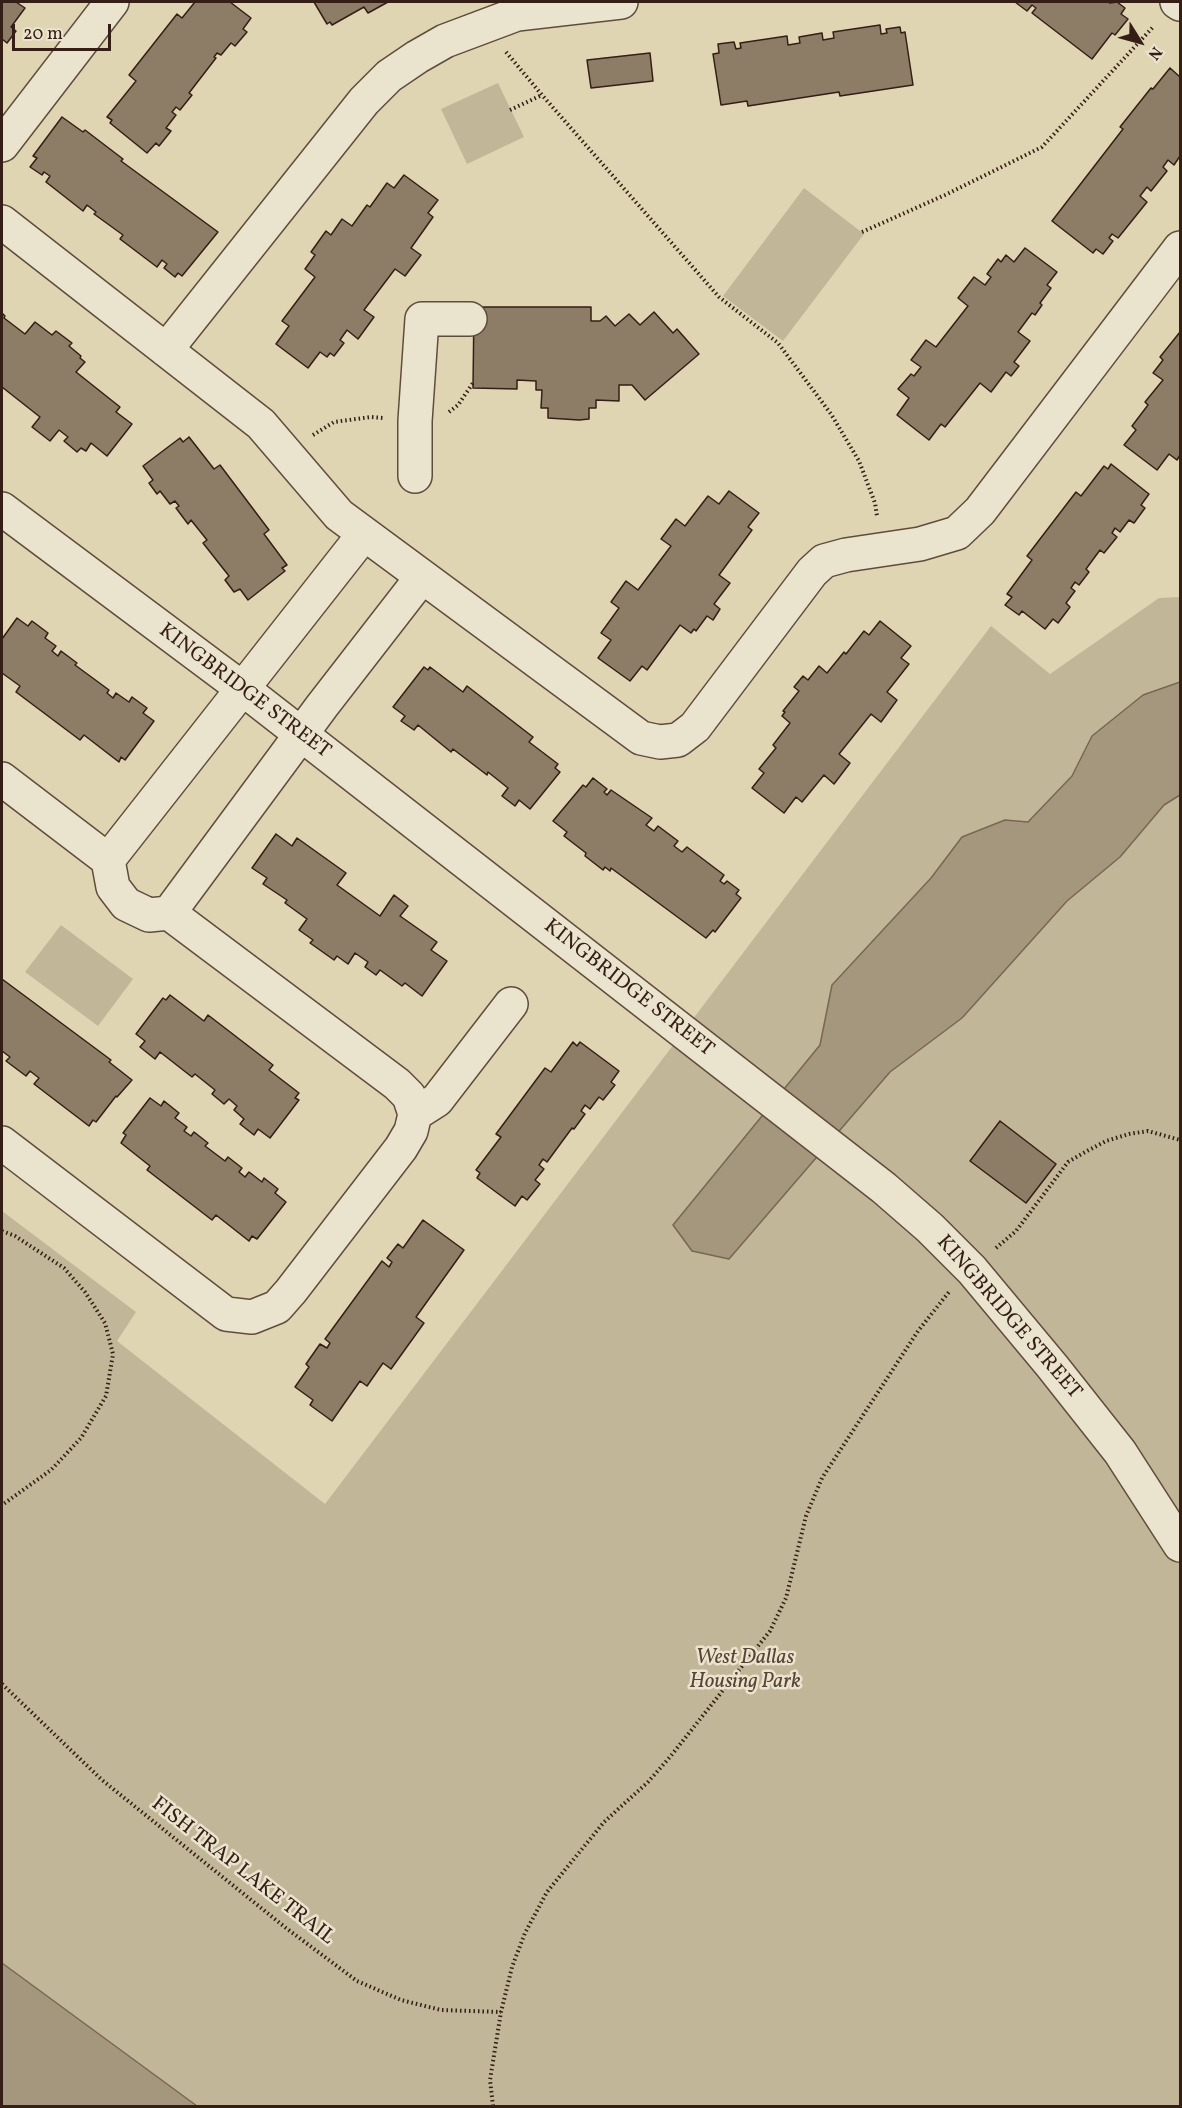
<!DOCTYPE html>
<html>
<head>
<meta charset="utf-8">
<style>
  body { margin:0 }
  #map { position:relative; width:1182px; height:2108px; overflow:hidden; background:#dfd5b3; font-family:Vollkorn,serif }
  canvas { display:block }
  .frame { position:absolute; inset:0; border:3px solid #351e15; pointer-events:none }
  .north { position:absolute; left:1110px; top:12px; width:60px; height:60px; -webkit-text-stroke:4px #eae4ce; paint-order:stroke; rotate:127deg; font-size:16px; font-weight:700; line-height:24px; text-align:center; color:#351e15 }
  .north::after { content:''; display:block; margin:auto; width:21px; height:27px; background:#351e15; clip-path:polygon(50% 0,100% 100%,50% 72%,0 100%) }
  .scale { position:absolute; left:12px; top:24px; width:99px; height:27px; box-sizing:border-box; border:3px solid #351e15; border-top:0; padding-left:8px; font-size:18px; line-height:21px; white-space:nowrap; color:#351e15; -webkit-text-stroke:4px #eae4ce; paint-order:stroke }
</style>
</head>
<body>
<div id="map">
<canvas width="1182" height="2108"></canvas>
<div class="frame"></div>
<div class="north">N</div>
<div class="scale">20 m</div>
</div>
<script>
const c = document.querySelector('canvas').getContext('2d');
c.lineJoin = 'round';
function fillPath(path, color) {
  c.fillStyle = color;
  c.fill(path, 'evenodd');
}
function toPath(rows) {
  const path = new Path2D();
  for (const r of rows) {
    path.moveTo(r[0], r[1]);
    for (let i = 2; i < r.length; i += 2) path.lineTo(r[i], r[i + 1]);
  }
  return path;
}
function strokePath(path, color, width, dash) {
  c.strokeStyle = color;
  c.lineWidth = width;
  c.lineCap = dash ? 'butt' : 'round';
  c.setLineDash(dash || []);
  c.stroke(path);
}
function label(font, color, halo, rows, align = 'center') {
  c.font = font + ' Vollkorn,serif';
  c.lineWidth = 5;
  c.setLineDash([]);
  c.textBaseline = 'middle';
  c.strokeStyle = halo;
  c.fillStyle = color;
  for (const [text, x, y, turn = 0] of rows) {
    c.save();
    c.translate(x, y);
    c.rotate((+turn || 0) * Math.PI / 180);
    c.textAlign = isNaN(turn) ? turn : align;
    if (halo) c.strokeText(text, 0, 0);
    c.fillText(text, 0, 0);
    c.restore();
  }
}
fillPath(toPath([
  [498,83,524,137,467,164,441,109],
  [804,188,864,234,783,341,723,296],
  [1180,597,1180,2106,2,2106,2,1211,136,1312,117,1341,325,1504,991,626,1050,674,1159,598],
  [61,925,133,979,98,1026,25,972]
]), '#c2b698');
const water = toPath([
  [1180,682,1180,795,1164,805,1120,857,1067,901,962,1018,890,1072,729,1259,692,1251,673,1225,820,1045,832,985,931,878,962,837,1005,820,1028,822,1072,776,1092,736,1143,695,1180,682],
  [2,1963,197,2106,2,2106,2,1963]
]);
fillPath(water, '#a5977d');
strokePath(water, '#786753', 1.5);
const building = toPath([
  [2,2,16,2,25,8,11,27,16,31,7,43,2,39,2,2],
  [195,2,230,2,251,18,243,29,247,32,235,46,231,43,221,55,217,53,214,57,216,58,189,93,192,95,180,110,176,107,172,112,176,115,166,128,171,131,159,146,156,143,147,153,110,123,112,120,107,117,136,81,129,75,177,14,182,18,195,2],
  [314,2,388,2,368,13,364,7,332,25,330,22,327,24,314,2],
  [1015,2,1108,2,1110,3,1117,2,1125,8,1121,14,1128,19,1115,35,1112,33,1092,59,1032,13,1036,8,1032,5,1027,11,1015,2],
  [880,25,881,34,887,33,886,29,900,27,901,33,905,32,913,85,840,96,839,92,748,106,747,101,721,105,713,54,719,53,718,44,734,42,736,49,741,48,740,43,787,36,788,45,800,43,799,37,822,33,823,40,834,38,833,32,880,25],
  [650,53,653,81,591,88,587,60,650,53],
  [1170,68,1180,77,1180,156,1174,165,1168,160,1163,167,1167,171,1151,191,1147,187,1140,196,1147,202,1118,238,1112,234,1109,238,1113,241,1103,254,1096,249,1093,253,1052,221,1123,129,1120,127,1151,88,1153,89,1170,68],
  [62,117,83,132,85,130,123,159,121,161,218,232,182,276,178,273,175,277,164,268,167,264,162,260,157,267,120,239,123,235,94,214,96,212,87,205,83,211,46,182,50,176,44,172,42,175,30,167,37,158,33,156,62,117],
  [404,175,438,200,428,213,433,217,411,248,421,255,405,276,395,269,364,310,374,317,358,339,347,330,340,340,344,343,334,356,330,353,327,357,320,352,308,368,276,344,289,326,282,321,315,277,305,269,315,255,311,252,326,231,331,235,342,219,352,226,367,205,370,207,387,183,394,188,404,175],
  [1025,248,1057,272,1047,285,1051,288,1040,303,1042,305,1035,315,1032,313,1018,332,1030,341,1014,362,1019,366,1011,376,1006,372,991,392,980,383,945,427,941,424,929,440,897,415,909,398,898,389,911,374,914,376,921,367,911,360,926,340,936,347,968,306,958,298,974,277,985,285,991,277,987,274,998,259,1001,262,1006,255,1014,262,1025,248],
  [474,307,591,307,591,321,600,321,606,316,615,326,629,314,640,325,654,312,673,333,677,329,699,354,645,400,632,385,619,385,619,401,596,400,596,408,589,408,589,419,579,420,548,418,548,408,541,408,542,390,536,390,536,381,517,380,517,389,473,388,474,307],
  [2,313,5,316,4,318,25,334,35,322,52,335,56,331,72,343,69,346,81,356,80,358,85,362,76,372,120,407,116,412,132,424,107,456,91,443,86,451,81,448,77,452,64,441,68,437,59,430,50,441,32,427,40,417,2,387,2,313],
  [1180,332,1180,455,1177,460,1169,454,1157,470,1124,445,1136,430,1132,426,1148,405,1145,402,1163,380,1153,373,1163,360,1160,357,1180,332],
  [189,437,214,469,220,465,269,530,264,534,287,565,282,568,285,571,248,600,240,589,234,592,225,580,229,576,203,543,207,540,191,520,188,524,176,508,179,506,175,501,170,504,160,491,157,494,149,483,153,480,143,466,180,438,183,442,189,437],
  [1111,464,1149,494,1141,505,1145,508,1134,523,1129,520,1120,532,1115,528,1112,533,1117,537,1104,553,1100,550,1086,569,1089,572,1079,585,1075,582,1071,588,1075,591,1066,603,1070,607,1058,623,1053,619,1045,629,1022,611,1019,615,1005,605,1012,597,1007,594,1032,560,1027,556,1076,492,1081,496,1104,466,1108,469,1111,464],
  [729,491,759,513,748,527,752,530,719,575,730,583,714,604,720,609,713,620,707,616,696,631,694,629,691,633,680,625,647,670,642,666,630,681,598,658,611,640,601,633,619,608,611,602,626,581,638,590,671,546,661,539,676,519,685,526,708,496,719,504,729,491],
  [17,618,28,626,32,621,48,633,45,638,56,646,52,651,58,656,61,651,77,663,75,665,109,690,107,693,113,698,116,693,129,702,132,697,147,708,143,713,154,721,125,760,121,757,119,762,84,735,80,740,16,692,20,686,2,673,2,639,17,618],
  [880,621,911,646,901,658,909,664,887,692,897,700,881,722,871,714,839,754,850,763,834,784,824,775,802,802,796,797,784,813,752,788,764,773,759,769,776,748,773,745,790,723,782,716,785,712,783,711,799,691,794,687,803,676,808,680,819,666,827,673,844,652,846,654,864,631,869,635,880,621],
  [424,667,428,670,430,667,463,692,467,686,533,737,529,742,558,764,555,768,560,772,530,809,519,800,515,806,502,796,508,788,488,772,487,775,453,749,451,752,418,725,414,730,401,721,405,716,393,707,424,667],
  [593,778,607,789,604,792,607,795,611,790,652,818,646,825,654,831,658,826,678,841,674,846,682,852,687,847,724,875,720,881,724,884,727,881,739,890,736,894,741,898,715,932,713,930,706,938,611,868,610,871,605,867,603,870,585,856,586,853,564,836,567,832,553,821,583,785,586,787,593,778],
  [276,834,292,846,297,838,346,873,337,885,380,916,394,895,408,906,400,916,437,942,431,950,447,961,422,996,405,983,402,986,380,970,376,975,365,967,368,962,355,953,348,964,337,956,334,960,310,943,313,940,299,930,307,919,285,903,287,900,263,884,267,878,252,868,276,834],
  [2,979,111,1060,109,1062,132,1080,117,1097,116,1096,96,1122,93,1120,89,1126,34,1084,39,1078,30,1071,26,1076,6,1061,10,1057,2,1051,2,979],
  [170,995,204,1021,208,1015,273,1065,269,1070,299,1093,295,1098,299,1100,270,1138,258,1129,254,1135,240,1124,244,1119,234,1110,237,1106,229,1099,224,1104,212,1094,215,1090,195,1074,192,1077,160,1052,155,1059,140,1047,145,1041,136,1034,163,998,166,1000,170,995],
  [573,1042,577,1046,580,1042,619,1071,611,1082,615,1085,603,1100,599,1097,590,1109,585,1105,581,1111,585,1114,574,1129,572,1128,547,1162,543,1159,539,1165,544,1169,535,1180,540,1184,527,1200,522,1196,515,1206,477,1178,480,1173,476,1170,501,1137,496,1134,545,1068,551,1072,573,1042],
  [150,1098,161,1106,164,1101,179,1113,175,1118,187,1127,184,1131,191,1136,194,1132,208,1143,205,1146,225,1161,228,1157,242,1168,239,1172,245,1177,249,1172,262,1182,264,1178,278,1189,275,1193,286,1202,257,1239,252,1236,249,1241,216,1215,212,1220,147,1170,150,1166,121,1143,126,1135,123,1133,150,1098],
  [1000,1121,1056,1164,1026,1203,970,1161,1000,1121],
  [423,1220,464,1250,416,1317,424,1323,391,1369,383,1363,367,1386,360,1381,332,1421,310,1405,313,1400,295,1387,309,1367,306,1364,320,1344,327,1348,330,1343,325,1339,382,1261,389,1267,392,1262,387,1258,398,1244,403,1248,423,1220]
]);
fillPath(building, '#8d7d67');
strokePath(building, '#351e15', 1.5);
const minor = toPath([
  [1177,2,1180,4],
  [2,145,112,2],
  [2,222,261,424,339,515,641,738,660,742,678,740,695,727,812,572,824,561,846,555,920,544,957,533,980,511,1180,248],
  [166,350,364,101,389,76,417,57,445,41,517,14,621,2],
  [415,476,415,421,422,319,470,319],
  [2,509,243,689,884,1188,930,1228,972,1270,1052,1366,1120,1452,1180,1545],
  [2,779,108,860,113,887,126,904,149,915,169,913,397,1084,409,1096,415,1114,411,1131,401,1148,291,1291,277,1307,252,1317,226,1314,2,1143],
  [108,860,364,534],
  [169,913,322,706,422,577],
  [415,1114,437,1100,511,1004]
]);
strokePath(minor, '#604c3c', 36);
strokePath(toPath([
  [506,52,542,95,719,297,778,343,831,414,859,461,875,503,877,516],
  [510,110,542,95],
  [862,232,945,195,1042,147,1154,26],
  [449,412,458,405,473,383],
  [313,435,334,422,371,417,383,418],
  [2,1231,15,1236,64,1268,85,1292,105,1323,113,1354,106,1396,81,1438,51,1470,2,1505],
  [996,1248,1016,1231,1068,1162,1087,1151,1106,1141,1129,1134,1148,1131,1180,1140],
  [2,1684,102,1780,286,1928,357,1981,401,2000,441,2010,501,2012],
  [493,2106,490,2080,501,2012,512,1967,525,1933,547,1892,604,1822,648,1782,670,1757,770,1631,786,1598,806,1516,822,1478,918,1331,949,1292]
]), '#351e15', 4, [1.5, 3]);
strokePath(minor, '#eae4ce', 33);
label('21px', '#351e15', '#eae4ce', [
  ["KINGBRIDGE STREET",244,692,37],
  ["KINGBRIDGE STREET",628,989,38],
  ["KINGBRIDGE STREET",1008,1318,49],
  ["FISH TRAP LAKE TRAIL",242,1872,38]
]);
label('italic 21px', '#584436', '#eae4ce', [
  ["West Dallas",745,1659],
  ["Housing Park",745,1683]
]);
</script>
</body>
</html>
